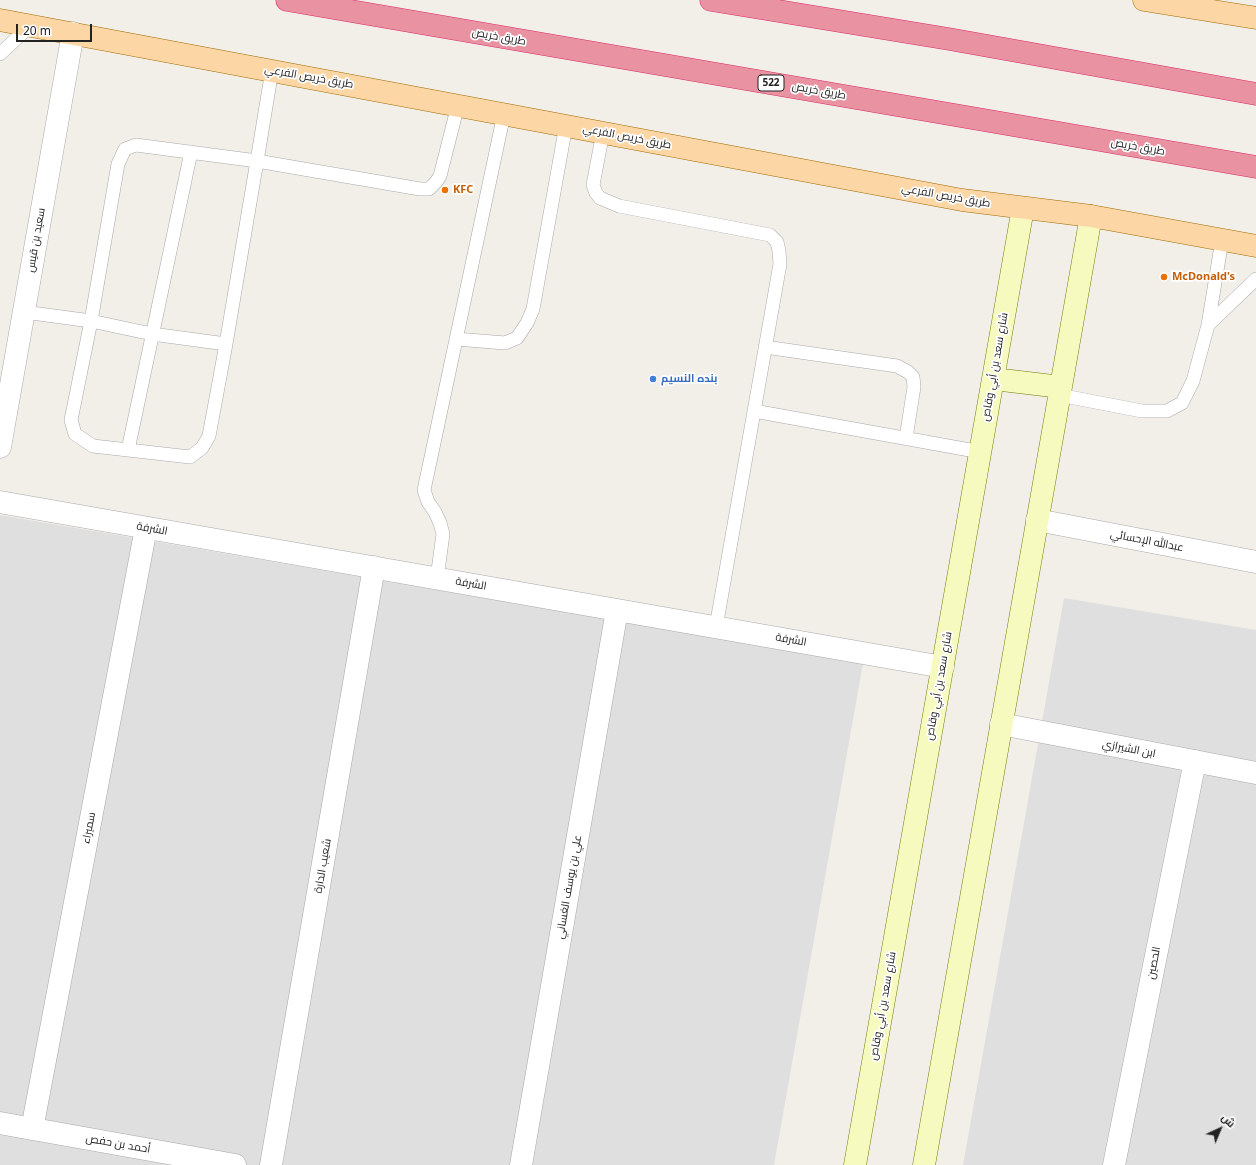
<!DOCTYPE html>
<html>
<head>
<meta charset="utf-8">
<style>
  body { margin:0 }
  #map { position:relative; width:1256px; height:1165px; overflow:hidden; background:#f2efe9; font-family:"Noto Sans",Cairo,sans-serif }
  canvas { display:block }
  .north { position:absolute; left:1200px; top:1109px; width:40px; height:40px; -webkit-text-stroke:3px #fff; paint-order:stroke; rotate:44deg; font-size:11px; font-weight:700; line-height:16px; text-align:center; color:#222 }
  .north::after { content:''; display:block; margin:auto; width:14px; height:18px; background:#222; clip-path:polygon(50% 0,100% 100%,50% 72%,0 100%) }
  .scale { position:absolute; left:16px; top:24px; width:76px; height:18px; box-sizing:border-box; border:2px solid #222; border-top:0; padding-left:5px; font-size:12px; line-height:14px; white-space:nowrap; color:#222; -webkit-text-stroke:3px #fff; paint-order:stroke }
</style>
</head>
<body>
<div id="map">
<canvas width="1256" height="1165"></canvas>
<div class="north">ش</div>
<div class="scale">20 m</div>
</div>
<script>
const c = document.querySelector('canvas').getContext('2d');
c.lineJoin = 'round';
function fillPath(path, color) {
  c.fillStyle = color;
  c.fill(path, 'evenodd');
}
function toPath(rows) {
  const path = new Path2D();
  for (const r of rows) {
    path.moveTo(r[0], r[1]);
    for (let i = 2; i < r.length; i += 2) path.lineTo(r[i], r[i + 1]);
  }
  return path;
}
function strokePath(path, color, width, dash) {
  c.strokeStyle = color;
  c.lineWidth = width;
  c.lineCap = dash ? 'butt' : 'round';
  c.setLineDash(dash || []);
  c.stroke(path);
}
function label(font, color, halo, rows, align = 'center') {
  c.font = font + ' "Noto Sans",Cairo,sans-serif';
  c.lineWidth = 3.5;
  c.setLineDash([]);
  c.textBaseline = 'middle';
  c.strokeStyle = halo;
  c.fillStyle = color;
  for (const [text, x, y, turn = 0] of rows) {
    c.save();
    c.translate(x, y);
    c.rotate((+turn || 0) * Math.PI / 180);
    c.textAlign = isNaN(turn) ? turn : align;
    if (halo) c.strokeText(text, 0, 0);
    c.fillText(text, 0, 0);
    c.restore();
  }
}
fillPath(toPath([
  [0,515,863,663,774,1165,0,1165],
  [1064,598,1256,630,1256,1165,963,1165]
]), '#e0dfdf');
const service = toPath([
  [0,54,31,25],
  [272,70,257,161,226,344,209,436,202,448,190,457,93,446,75,434,71,420,91,321,118,164,125,149,136,145,257,161,420,189,429,189,436,182,440,176,458,105],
  [603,132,593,185,596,193,600,198,619,206,770,235,777,242,779,251,780,264,716,627],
  [24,312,91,321,152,334,226,344],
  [1208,325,1256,279],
  [456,339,505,343,517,338,527,323,533,309,566,125],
  [765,347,897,366,908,372,913,377,914,387,906,438],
  [1059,395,1142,411,1167,411,1182,403,1193,381,1208,325,1222,240],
  [754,411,981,452],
  [128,450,191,152],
  [437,578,443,534,440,523,435,512,428,502,424,490,504,114]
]);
const minor = toPath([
  [0,447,73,33],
  [0,502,943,667],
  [1037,520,1256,562],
  [1001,724,1256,773],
  [0,1123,235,1165],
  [32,1129,146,528],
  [271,1165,374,567],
  [521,1165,617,610],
  [1114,1165,1195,761]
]);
const secondary = toPath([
  [994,379,1061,387],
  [855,1165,1023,208],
  [924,1165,1091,216]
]);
const primary = toPath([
  [1144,0,1256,18],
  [0,20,962,200,1091,216,1256,246]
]);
const motorway = toPath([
  [287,0,1256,167],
  [711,0,949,39,1256,94]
]);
strokePath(service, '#a9a9a9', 14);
strokePath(minor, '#a9a9a9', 23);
strokePath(secondary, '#707d05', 23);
strokePath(primary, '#a06b00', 23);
strokePath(motorway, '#dc2a67', 23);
strokePath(service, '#fff', 13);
strokePath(minor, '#fff', 22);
strokePath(secondary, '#f7fabf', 22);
strokePath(primary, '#fcd6a4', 22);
strokePath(motorway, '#e892a2', 22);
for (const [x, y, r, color] of [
  [445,190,4,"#e8710a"],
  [1164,277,4,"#e8710a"],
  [653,379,4,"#3f7fe0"]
]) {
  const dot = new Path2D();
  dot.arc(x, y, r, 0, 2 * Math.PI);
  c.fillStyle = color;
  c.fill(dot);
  strokePath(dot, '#fff', 1.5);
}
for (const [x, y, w] of [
  [771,83,26]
]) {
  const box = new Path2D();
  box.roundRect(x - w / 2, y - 8, w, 16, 3);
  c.fillStyle = '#fff';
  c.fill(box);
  strokePath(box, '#222', 1);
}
label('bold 10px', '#222', null, [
  ["522",771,83]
]);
label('11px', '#222', '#fff', [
  ["طريق خريص",499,37,10],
  ["طريق خريص الفرعي",309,77,10],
  ["طريق خريص",819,91,10],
  ["طريق خريص الفرعي",627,137,11],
  ["طريق خريص",1138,147,10],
  ["طريق خريص الفرعي",946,196,10],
  ["سعيد بن قيس",36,240,-80],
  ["شارع سعد بن أبي وقاص",995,367,-80],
  ["الشرفة",152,529,10],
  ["عبدالله الإحسائي",1147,541,11],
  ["الشرفة",471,584,10],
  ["الشرفة",791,640,10],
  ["شارع سعد بن أبي وقاص",939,686,-80],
  ["ابن الشيرازي",1129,749,11],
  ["سميراء",89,828,-79],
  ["شعيب الدارة",323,866,-80],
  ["علي بن يوسف الغساني",569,887,-80],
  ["الحصين",1154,963,-79],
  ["شارع سعد بن أبي وقاص",883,1006,-80],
  ["أحمد بن حفص",118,1144,10]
]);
label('bold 11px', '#c56008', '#fff', [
  ["KFC",453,190],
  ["McDonald's",1172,277]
], 'left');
label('bold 11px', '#366cbe', '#fff', [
  ["بنده النسيم",661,379]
], 'left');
</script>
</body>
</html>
